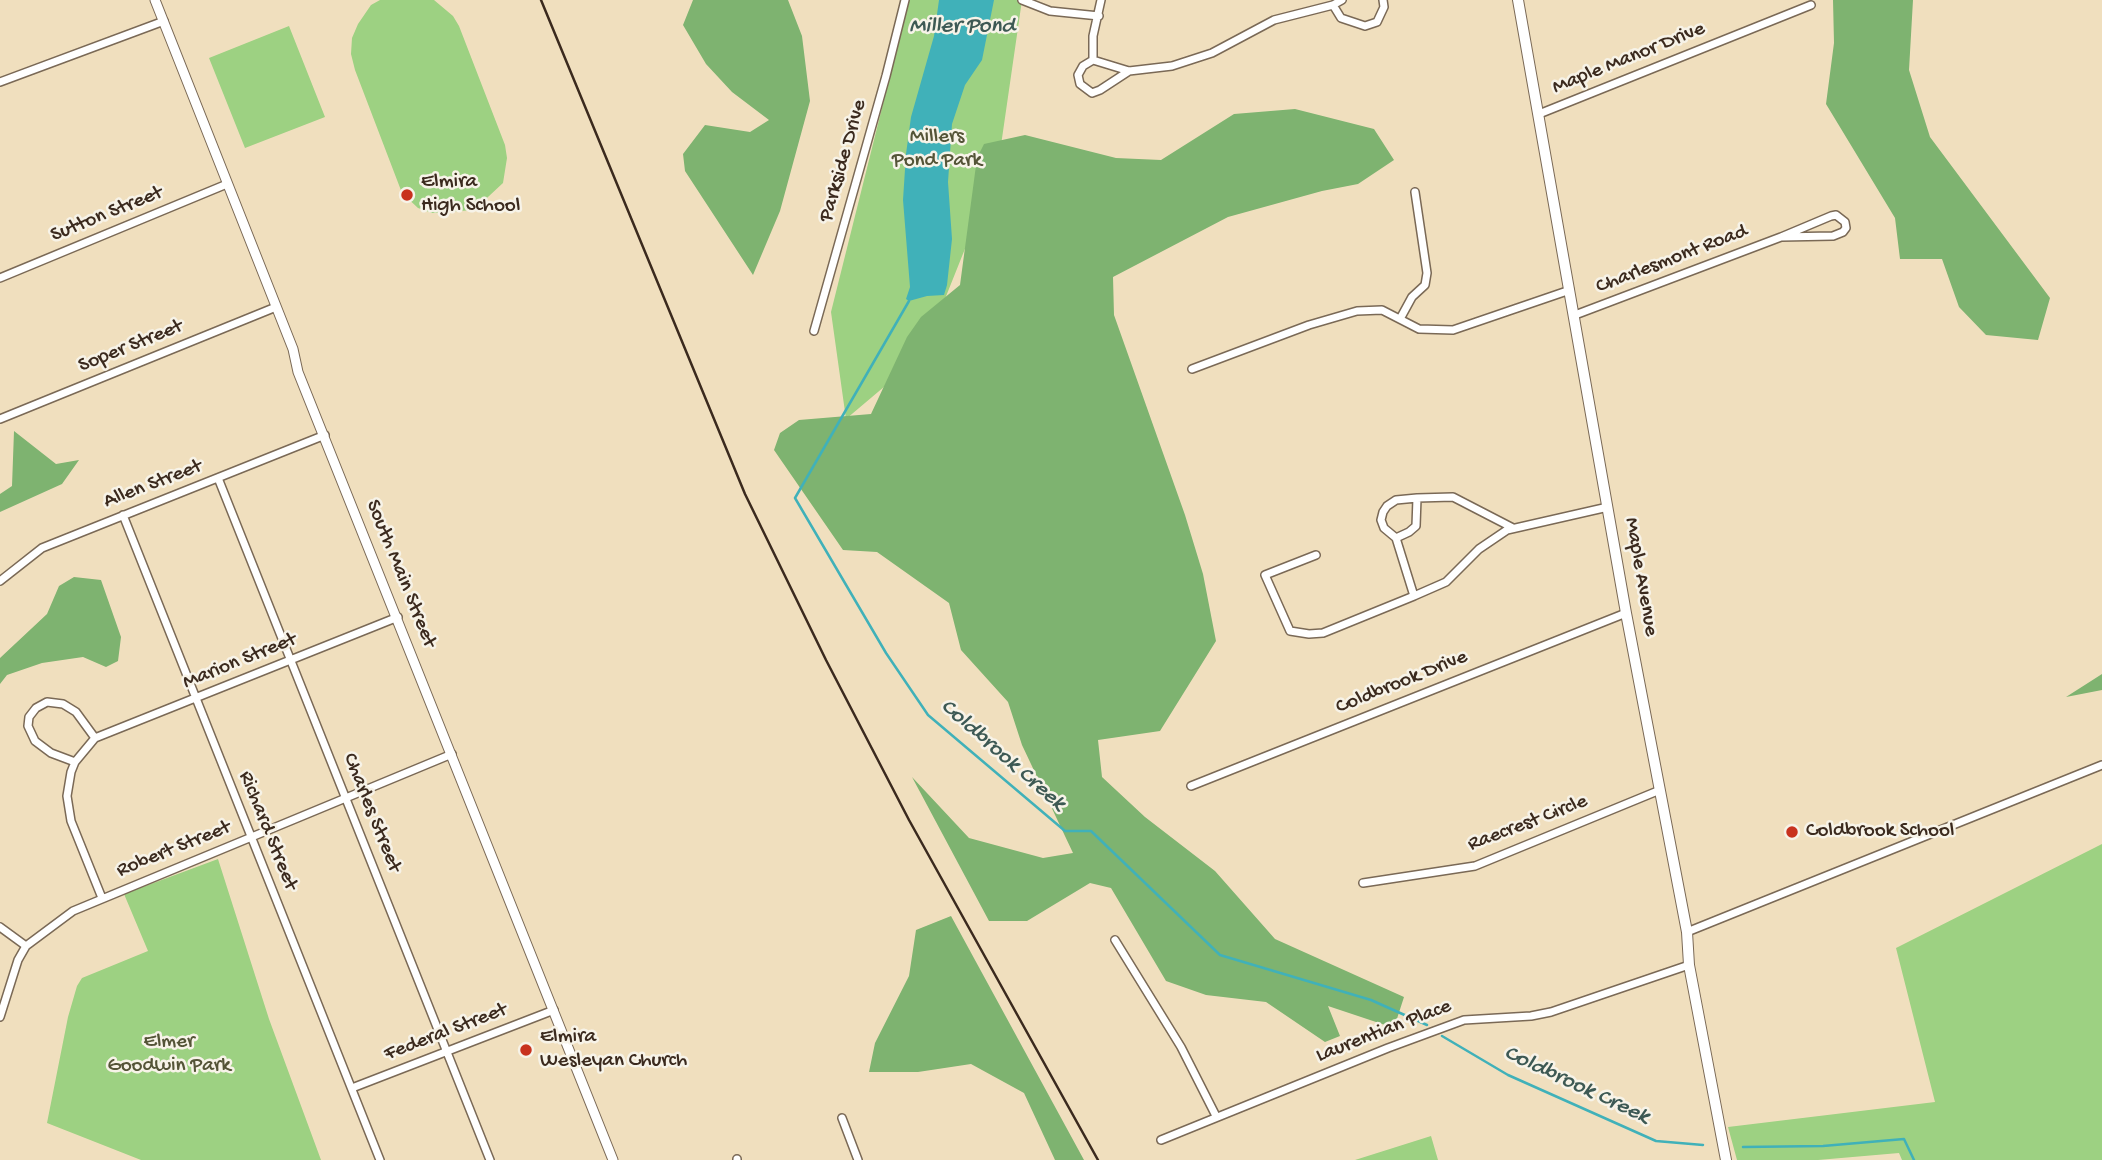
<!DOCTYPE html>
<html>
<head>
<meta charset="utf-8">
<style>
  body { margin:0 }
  canvas { display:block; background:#f0dfbe }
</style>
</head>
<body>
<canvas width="2102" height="1160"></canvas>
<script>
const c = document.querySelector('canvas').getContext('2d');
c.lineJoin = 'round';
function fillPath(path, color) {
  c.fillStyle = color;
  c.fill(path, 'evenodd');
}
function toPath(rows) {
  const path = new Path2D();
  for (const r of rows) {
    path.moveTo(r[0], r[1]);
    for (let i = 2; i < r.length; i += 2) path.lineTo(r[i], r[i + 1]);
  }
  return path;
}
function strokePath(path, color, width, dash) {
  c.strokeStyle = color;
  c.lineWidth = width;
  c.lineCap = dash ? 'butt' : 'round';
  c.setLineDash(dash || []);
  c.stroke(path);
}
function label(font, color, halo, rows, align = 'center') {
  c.font = font + ' "Gochi Hand",sans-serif';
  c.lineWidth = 5;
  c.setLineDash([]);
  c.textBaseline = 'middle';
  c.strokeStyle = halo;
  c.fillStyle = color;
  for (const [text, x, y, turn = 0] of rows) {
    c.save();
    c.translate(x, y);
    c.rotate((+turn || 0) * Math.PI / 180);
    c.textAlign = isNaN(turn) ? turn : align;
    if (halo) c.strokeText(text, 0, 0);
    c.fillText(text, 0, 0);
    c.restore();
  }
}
fillPath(toPath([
  [380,0,434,0,453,16,459,26,505,145,507,158,503,183,474,210,432,213,418,208,402,193,355,70,351,54,352,38,358,24,371,5],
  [909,0,1022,0,998,166,923,354,846,419,831,312],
  [289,26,325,117,245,148,209,58],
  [2102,844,2102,1160,1902,1160,1899,1153,1818,1160,1737,1160,1728,1127,1935,1102,1896,948],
  [218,859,269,1019,321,1160,141,1160,47,1123,68,1017,77,986,82,978,148,951,124,894],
  [1431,1136,1438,1160,1355,1160]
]), '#9dd182');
fillPath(toPath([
  [693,0,788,0,802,36,810,101,780,211,753,275,685,171,683,154,705,125,750,132,769,120,732,92,706,64,683,25],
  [1833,0,1913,0,1909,70,1930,137,2050,298,2038,340,1986,335,1959,307,1942,259,1900,259,1895,218,1826,104,1834,43],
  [1295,109,1374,129,1394,160,1358,184,1322,191,1228,217,1113,277,1114,315,1185,515,1203,574,1216,641,1160,731,1098,740,1102,777,1145,817,1215,871,1275,939,1404,997,1394,1028,1328,1006,1340,1036,1325,1042,1266,1002,1206,995,1166,981,1111,888,1090,883,1027,921,989,921,912,777,969,838,1043,858,1073,853,1022,745,1008,702,961,650,949,603,877,552,843,550,774,450,780,433,799,420,871,414,907,337,921,317,960,285,977,158,984,144,1025,135,1116,158,1161,160,1234,114],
  [14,431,56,464,79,460,62,484,0,512,0,494,12,486],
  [74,577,101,580,121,637,118,661,106,667,83,657,42,663,7,675,0,684,0,658,47,614,59,586],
  [2102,674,2102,690,2066,697],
  [951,916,1084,1160,1055,1160,1024,1093,971,1064,918,1072,869,1072,875,1043,909,976,916,930]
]), '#7eb370');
fillPath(toPath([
  [939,0,994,0,982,60,965,85,952,124,948,182,952,239,947,285,944,295,927,296,909,301,906,299,910,287,903,200,906,154,911,117,934,36]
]), '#40b1b9');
strokePath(toPath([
  [909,301,795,498,886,653,928,715,1065,831,1091,831,1220,955,1371,1000,1427,1025],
  [1442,1036,1508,1075,1656,1141,1703,1145],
  [1743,1147,1823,1146,1904,1139,1914,1160]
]), '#40b1b9', 2.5);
const minor = toPath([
  [1022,0,1050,11,1099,16],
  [1101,0,1093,36,1093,60,1129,71,1172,66,1212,53,1274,20,1333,5,1342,0],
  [1333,5,1341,18,1365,26,1377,22,1384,7,1383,0],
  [1093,60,1083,66,1078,75,1080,84,1092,93,1100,90,1129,71],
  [0,82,164,21],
  [1539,114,1811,5],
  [0,278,227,184],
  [1575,315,1781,237,1833,236,1843,232,1846,228,1845,222,1836,215,1831,216,1781,237],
  [1400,319,1412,297,1425,285,1427,273,1415,192],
  [814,331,886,76,905,0],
  [1192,369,1309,325,1357,311,1382,310,1419,329,1453,330,1570,290],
  [0,419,276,307],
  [218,478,490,1160],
  [123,515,380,1160],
  [1513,528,1453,497,1417,498,1416,526,1409,532,1396,538,1414,596,1446,582,1479,549,1507,530,1608,507],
  [1396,538,1384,528,1381,520,1383,512,1387,506,1396,500,1417,498],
  [1316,555,1265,575,1290,631,1309,634,1323,633,1414,596],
  [0,581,42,548,325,435],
  [75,762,51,753,35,741,28,726,29,717,36,708,47,702,63,704,76,712,95,738],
  [1191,786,1626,613],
  [1363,883,1475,866,1660,790],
  [102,898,71,821,67,796,71,772,75,762,95,738,398,617],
  [0,927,26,946],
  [1687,932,2102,765],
  [1115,940,1181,1047,1216,1116],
  [0,1017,18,960,26,946,73,911,452,754],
  [352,1088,554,1010],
  [842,1118,858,1160],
  [1161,1140,1388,1048,1464,1020,1531,1016,1551,1012,1689,965],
  [737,1159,737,1160]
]);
const tertiary = toPath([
  [155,0,293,349,298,372,613,1160]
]);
const secondary = toPath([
  [1518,0,1626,613,1687,932,1689,965,1726,1160]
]);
strokePath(minor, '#7a6956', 10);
strokePath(tertiary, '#7a6956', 11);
strokePath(secondary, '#7a6956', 12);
strokePath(minor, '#fff', 7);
strokePath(tertiary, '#fff', 9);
strokePath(secondary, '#fff', 10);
strokePath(toPath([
  [541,0,745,494,826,660,909,820,1098,1160]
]), '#3b2a1e', 2.5);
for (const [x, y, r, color] of [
  [407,195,7,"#c8321e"],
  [1792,832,7,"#c8321e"],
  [526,1050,7,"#c8321e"]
]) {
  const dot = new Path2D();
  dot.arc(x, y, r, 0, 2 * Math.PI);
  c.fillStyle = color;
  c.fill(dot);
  strokePath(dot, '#f7f3e8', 2.5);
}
label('21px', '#3b2a1e', '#f7f3e8', [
  ["Maple Manor Drive",1629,59,-22],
  ["Parkside Drive",844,161,-74],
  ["Sutton Street",107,215,-22],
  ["Charlesmont Road",1672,260,-21],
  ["Soper Street",131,347,-22],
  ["Allen Street",153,485,-21],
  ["South Main Street",400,574,68],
  ["Maple Avenue",1640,577,80],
  ["Marion Street",240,662,-22],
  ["Coldbrook Drive",1402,683,-22],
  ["Charles Street",371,813,68],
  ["Raecrest Circle",1528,824,-21],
  ["Richard Street",267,831,68],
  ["Robert Street",174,850,-22],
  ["Laurentian Place",1384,1032,-21],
  ["Federal Street",446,1033,-21]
]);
label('21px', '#545437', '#f7f3e8', [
  ["Millers",937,138],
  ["Pond Park",937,162],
  ["Elmer",169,1043],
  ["Goodwin Park",169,1067]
]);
label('21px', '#3b2a1e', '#f7f3e8', [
  ["Elmira",421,183],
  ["High School",421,207],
  ["Coldbrook School",1806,832],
  ["Elmira",540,1038],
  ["Wesleyan Church",540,1062]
], 'left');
label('italic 23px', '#3d5954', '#f7f3e8', [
  ["Miller Pond",962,27],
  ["Coldbrook Creek",1002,756,41],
  ["Coldbrook Creek",1576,1086,25]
]);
</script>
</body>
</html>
